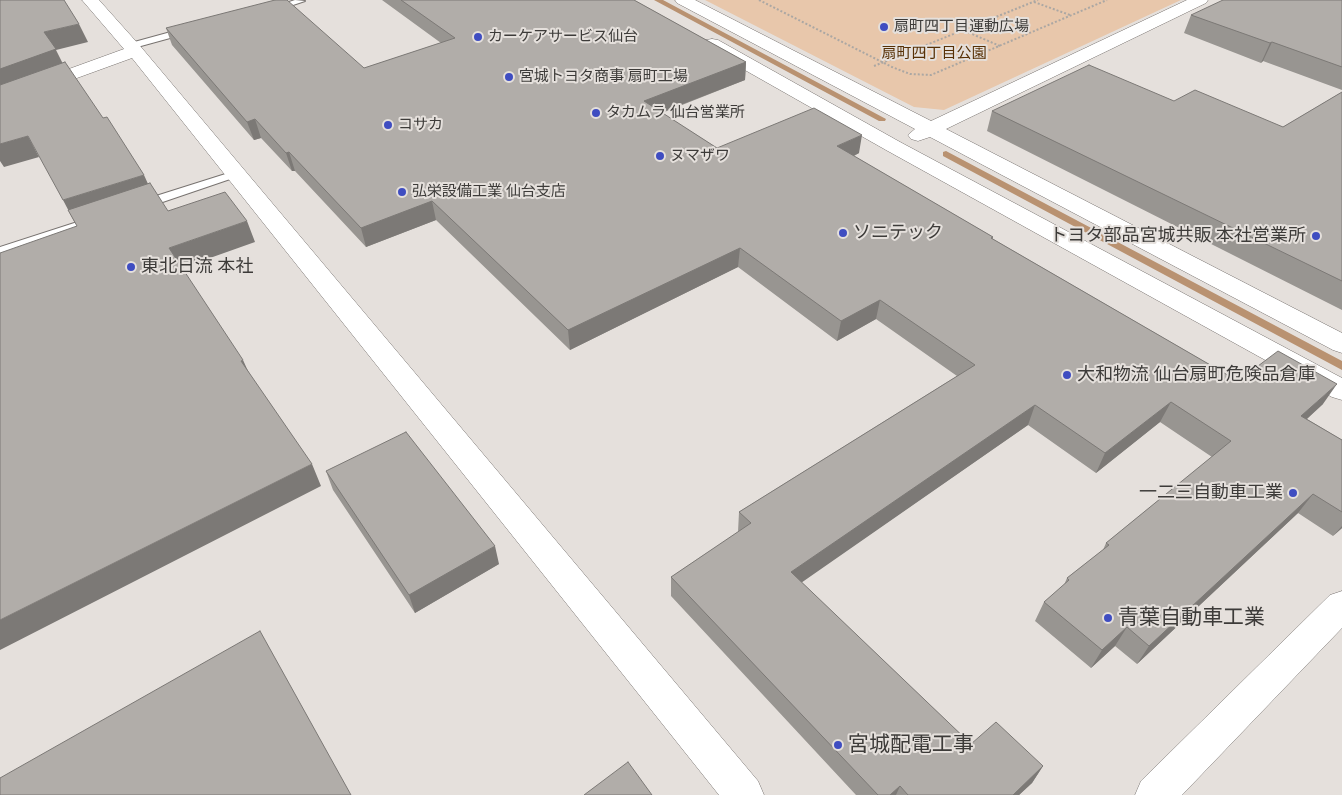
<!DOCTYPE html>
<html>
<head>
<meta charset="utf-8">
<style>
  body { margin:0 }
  canvas { display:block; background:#e5e0dc }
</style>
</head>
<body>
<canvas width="1342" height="795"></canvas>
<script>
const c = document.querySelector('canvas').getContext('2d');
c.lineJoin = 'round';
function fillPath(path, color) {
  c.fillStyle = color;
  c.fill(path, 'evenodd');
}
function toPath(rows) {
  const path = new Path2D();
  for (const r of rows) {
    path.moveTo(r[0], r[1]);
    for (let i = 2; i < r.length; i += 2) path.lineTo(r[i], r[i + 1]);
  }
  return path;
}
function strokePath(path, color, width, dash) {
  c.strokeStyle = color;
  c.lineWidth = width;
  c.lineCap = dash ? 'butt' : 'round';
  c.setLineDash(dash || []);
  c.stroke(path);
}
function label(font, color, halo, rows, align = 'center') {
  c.font = font + ' Figtree,"Noto Sans JP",sans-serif';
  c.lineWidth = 4;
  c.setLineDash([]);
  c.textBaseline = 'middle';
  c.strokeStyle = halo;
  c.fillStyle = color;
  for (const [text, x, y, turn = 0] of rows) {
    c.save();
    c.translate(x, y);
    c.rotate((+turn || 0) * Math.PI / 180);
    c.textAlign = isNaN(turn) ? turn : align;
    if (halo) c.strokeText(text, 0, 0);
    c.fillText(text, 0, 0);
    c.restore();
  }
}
fillPath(toPath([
  [705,0,1181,0,944,110,914,107]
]), '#e8c7ab');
fillPath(toPath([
  [654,0,663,0,886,119,885,121,879,121,654,0],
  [946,151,1342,361,1342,370,943,156,943,152,946,151]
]), '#b99271');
const service = toPath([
  [295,0,305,1,272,12,268,9,295,0],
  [189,27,192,28,192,32,130,49,125,46,127,44,189,27],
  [235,171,241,174,239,176,145,208,137,208,135,205,137,202,235,171],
  [96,216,100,217,102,220,100,223,0,255,0,247,96,216]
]);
const minor = toPath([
  [82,0,99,0,141,47,758,781,764,795,719,795,132,58,0,106,0,94,124,49,82,0],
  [675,0,695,0,931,121,1187,0,1208,0,1206,3,946,129,1342,333,1342,353,1333,350,930,137,918,141,911,139,908,135,915,129,677,3,675,0],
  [712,39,718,40,900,142,1342,378,1342,400,1332,397,886,150,706,48,703,44,706,40,712,39]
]);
const tertiary = toPath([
  [1342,591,1342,628,1182,795,1135,795,1141,781,1330,595,1342,591]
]);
strokePath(service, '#787370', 2);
strokePath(minor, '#787370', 1);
strokePath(tertiary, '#787370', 1);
strokePath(toPath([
  [759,0,892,67,910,74,931,75,1107,0],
  [1034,2,1070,15],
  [965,31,1000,46],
  [874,66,1038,0]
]), '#aba7a3', 2, [2, 2]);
fillPath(service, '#fff');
fillPath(minor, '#fff');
fillPath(tertiary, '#fff');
fillPath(toPath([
  [382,0,634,0,746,62,745,80,662,113,717,148,859,153,854,156,993,237,993,239,1238,381,1323,404,1307,419,1342,440,1342,528,1333,536,1298,513,1137,664,1115,646,1091,668,1035,621,1044,602,1064,585,1067,578,1103,550,1106,543,1212,457,1160,422,1096,473,1028,425,801,582,971,744,1043,766,1032,783,1019,795,856,795,671,596,671,577,738,532,739,512,957,376,876,319,837,341,738,267,570,350,436,220,366,247,295,171,292,171,261,138,254,140,172,45,166,28,364,68,441,43],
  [1342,0,1342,90,1263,61,1261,63,1184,33,1191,15],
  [1342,92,1342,310,987,131,992,111,1174,101,1283,127],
  [326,471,499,564,415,613,333,490]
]), '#989591');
fillPath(toPath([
  [79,24,88,42,56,50,65,68,0,92,0,69,44,32],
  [1272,42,1263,61,1261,63,1270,43],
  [746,62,745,80,644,119,644,101],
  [255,119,261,138,254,140,247,122],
  [862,135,859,153,835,165,837,146],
  [28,136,39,157,4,167,0,161,0,144],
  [289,152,295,171,292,171,286,153],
  [144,175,153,195,74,221,63,200],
  [432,201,436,220,366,247,361,228],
  [247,221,255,242,179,269,169,248],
  [740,248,738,267,570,350,568,330],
  [880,300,876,319,837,341,841,321],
  [243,360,253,382,241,361],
  [1337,384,1323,404,1288,436,1301,416],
  [1171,402,1160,422,1096,473,1105,453],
  [1035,405,1028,425,788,592,791,572],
  [312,464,321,486,0,650,0,620],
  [1313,494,1298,513,1137,664,1149,646],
  [1342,526,1342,528,1333,536],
  [495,546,499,564,415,613,409,595],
  [1127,627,1115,646,1091,668,1102,650],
  [1043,766,1032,783,1019,795,1013,795],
  [900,786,896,795,890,795]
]), '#7c7976');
const building = toPath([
  [0,0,64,0,79,24,44,32,56,49,0,69,0,0],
  [275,0,287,0,364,68,455,38,401,0,634,0,746,62,644,101,717,148,814,108,862,135,837,146,993,237,991,238,1238,381,1278,351,1337,384,1301,416,1342,440,1342,512,1313,494,1149,646,1127,627,1102,650,1044,602,1069,580,1067,578,1109,545,1106,543,1231,441,1171,402,1105,453,1035,405,791,572,971,744,996,722,1043,766,1013,795,908,795,900,786,890,795,878,795,671,577,751,523,739,512,975,365,880,300,841,321,740,248,568,330,432,201,361,228,289,152,286,153,255,119,247,122,166,28,275,0],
  [1223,0,1342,0,1342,67,1272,42,1270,43,1191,15,1223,0],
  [65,62,103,118,107,117,144,175,63,200,28,136,0,144,0,85,65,62],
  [1089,65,1174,101,1195,90,1283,127,1342,92,1342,281,992,111,1089,65],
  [150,183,168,211,225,192,247,221,169,248,243,360,241,361,312,464,0,620,0,253,77,226,68,210,150,183],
  [406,432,495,546,409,595,326,471,406,432],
  [260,631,351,795,0,795,0,778,260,631],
  [628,762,652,795,584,795,628,762]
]);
fillPath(building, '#b1ada9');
strokePath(building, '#7c7976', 1);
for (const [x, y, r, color] of [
  [884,27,5,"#3f4dc1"],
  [478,37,5,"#3f4dc1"],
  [509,77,5,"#3f4dc1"],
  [596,113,5,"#3f4dc1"],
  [388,125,5,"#3f4dc1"],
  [660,156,5,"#3f4dc1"],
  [402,192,5,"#3f4dc1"],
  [843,233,5,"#3f4dc1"],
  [1316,236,5,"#3f4dc1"],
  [131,267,5,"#3f4dc1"],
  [1067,375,5,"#3f4dc1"],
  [1293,493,5,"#3f4dc1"],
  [1108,618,5,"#3f4dc1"],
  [838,745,5,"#3f4dc1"]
]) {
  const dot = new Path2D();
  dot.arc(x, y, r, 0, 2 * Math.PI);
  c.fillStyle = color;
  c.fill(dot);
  strokePath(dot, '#e5e0dc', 2);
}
label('15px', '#3d3b39', '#e5e0dc', [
  ["扇町四丁目運動広場",894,27],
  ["カーケアサービス仙台",488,37],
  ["宮城トヨタ商事 扇町工場",519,77],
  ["タカムラ 仙台営業所",606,113],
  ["コサカ",398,125],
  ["ヌマザワ",670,156],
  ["弘栄設備工業 仙台支店",412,192]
], 'left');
label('15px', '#573005', '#e5e0dc', [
  ["扇町四丁目公園",934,54]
]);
label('18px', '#3d3b39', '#e5e0dc', [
  ["ソニテック",853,233],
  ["トヨタ部品宮城共販 本社営業所",1306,236,"right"],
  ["東北日流 本社",141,267],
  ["大和物流 仙台扇町危険品倉庫",1077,375],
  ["一二三自動車工業",1283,493,"right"]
], 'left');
label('21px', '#3d3b39', '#e5e0dc', [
  ["青葉自動車工業",1118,618],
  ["宮城配電工事",848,745]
], 'left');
</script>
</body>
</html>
